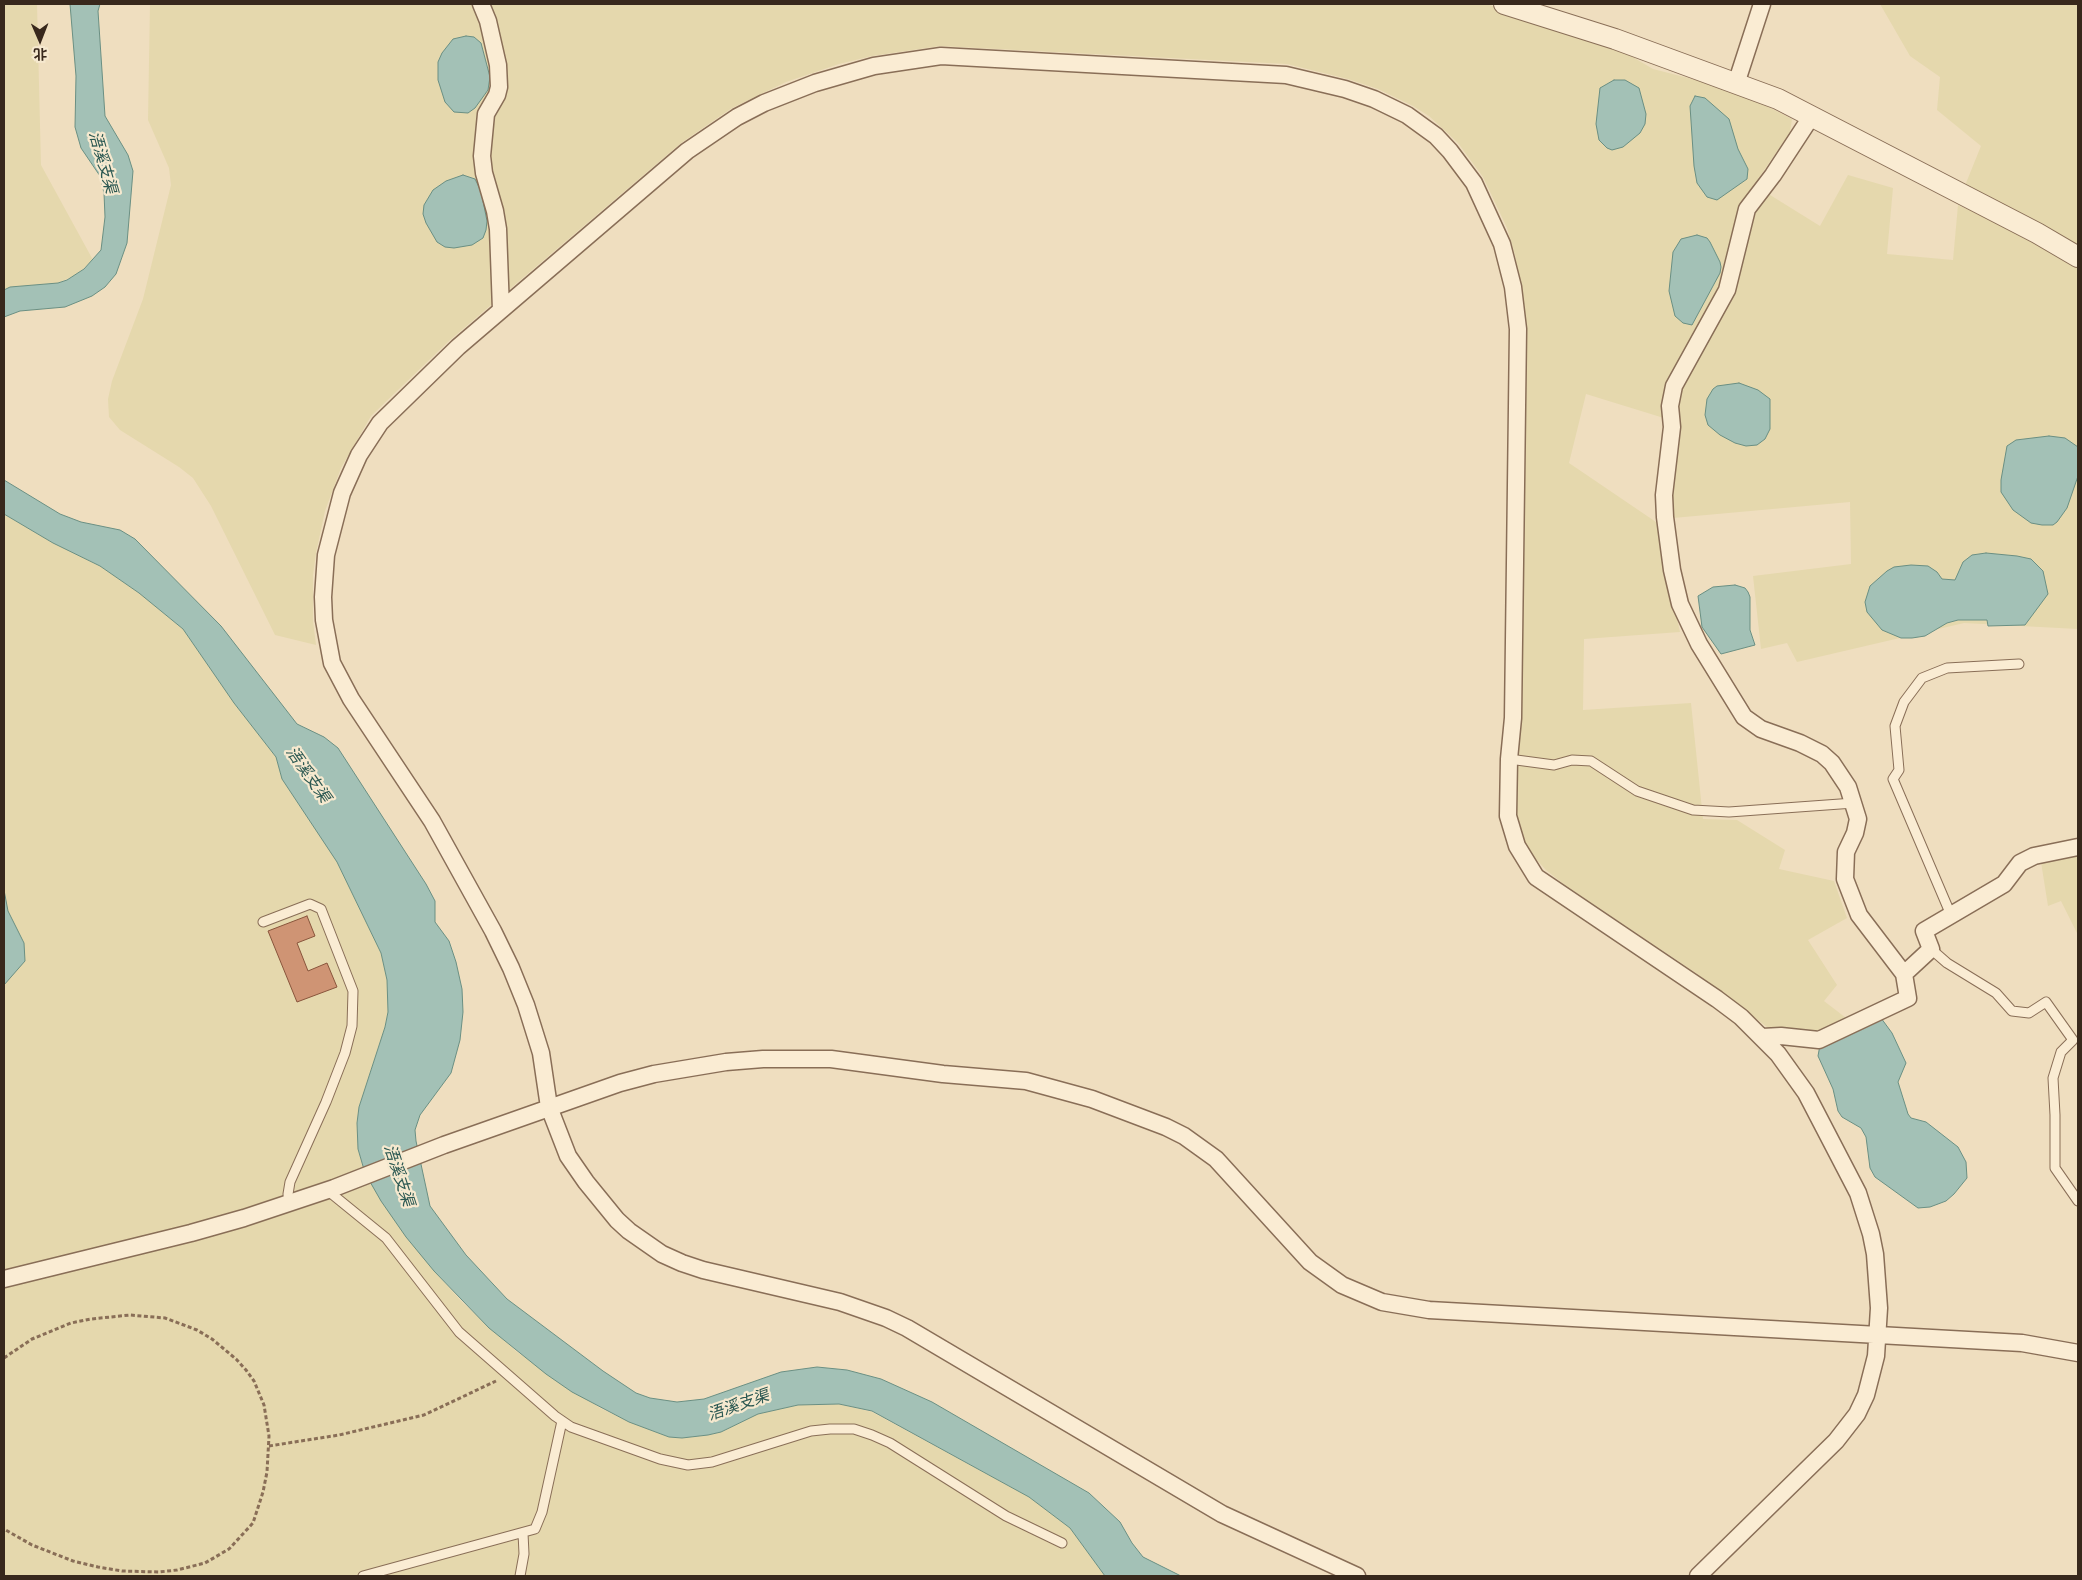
<!DOCTYPE html>
<html>
<head>
<meta charset="utf-8">
<style>
  body { margin:0 }
  #map { position:relative; width:2082px; height:1580px; overflow:hidden; background:#efdebf; font-family:Georgia,"Noto Sans SC",serif }
  canvas { display:block }
  .frame { position:absolute; inset:0; border:5px solid #38281c; pointer-events:none }
  .north { position:absolute; left:15px; top:15px; width:50px; height:50px; -webkit-text-stroke:4px #f6e9cf; paint-order:stroke; rotate:179deg; font-size:14px; font-weight:700; line-height:20px; text-align:center; color:#38281c }
  .north::after { content:''; display:block; margin:auto; width:18px; height:22px; background:#38281c; clip-path:polygon(50% 0,100% 100%,50% 72%,0 100%) }
</style>
</head>
<body>
<div id="map">
<canvas width="2082" height="1580"></canvas>
<div class="frame"></div>
<div class="north">北</div>
</div>
<script>
const c = document.querySelector('canvas').getContext('2d');
c.lineJoin = 'round';
function fillPath(path, color) {
  c.fillStyle = color;
  c.fill(path, 'evenodd');
}
function toPath(rows) {
  const path = new Path2D();
  for (const r of rows) {
    path.moveTo(r[0], r[1]);
    for (let i = 2; i < r.length; i += 2) path.lineTo(r[i], r[i + 1]);
  }
  return path;
}
function strokePath(path, color, width, dash) {
  c.strokeStyle = color;
  c.lineWidth = width;
  c.lineCap = dash ? 'butt' : 'round';
  c.setLineDash(dash || []);
  c.stroke(path);
}
function label(font, color, halo, rows, align = 'center') {
  c.font = font + ' Georgia,"Noto Sans SC",serif';
  c.lineWidth = 4.5;
  c.setLineDash([]);
  c.textBaseline = 'middle';
  c.strokeStyle = halo;
  c.fillStyle = color;
  for (const [text, x, y, turn = 0] of rows) {
    c.save();
    c.translate(x, y);
    c.rotate((+turn || 0) * Math.PI / 180);
    c.textAlign = isNaN(turn) ? turn : align;
    if (halo) c.strokeText(text, 0, 0);
    c.fillText(text, 0, 0);
    c.restore();
  }
}
fillPath(toPath([
  [4,4,37,4,41,165,93,260,76,275,58,283,10,287,4,290],
  [150,4,1486,4,1607,42,1653,69,1735,90,1792,119,1790,132,1754,185,1820,226,1848,175,1893,188,1887,254,1953,260,1958,205,2033,240,2078,266,2078,629,1964,623,1797,662,1787,643,1761,649,1753,576,1851,564,1850,502,1673,518,1672,478,1680,423,1586,394,1569,463,1656,522,1680,632,1584,639,1583,710,1691,703,1703,819,1737,820,1785,850,1779,869,1834,881,1847,918,1808,940,1837,985,1824,1001,1850,1021,1816,1038,1771,1030,1696,973,1566,886,1546,870,1534,857,1520,835,1513,818,1519,643,1523,304,1515,255,1507,228,1483,177,1458,143,1429,116,1413,106,1378,89,1348,79,1287,64,940,46,872,56,839,64,786,82,732,108,681,143,450,340,371,416,341,468,325,511,316,553,313,575,313,621,316,645,275,635,211,506,193,478,179,467,120,430,109,417,108,399,112,381,143,299,171,185,169,168,148,120],
  [1880,4,2078,4,2078,246,1964,188,1981,146,1937,110,1940,77,1910,56],
  [4,514,53,543,100,566,139,593,183,629,234,703,276,757,282,779,337,862,381,953,387,980,388,1012,385,1027,359,1107,357,1123,358,1149,365,1173,434,1271,463,1303,517,1352,600,1408,629,1422,669,1437,682,1438,708,1435,721,1432,758,1414,798,1405,839,1404,872,1412,1029,1497,1070,1528,1105,1576,4,1576],
  [2078,855,2078,935,2061,901,2048,906,2041,862]
]), '#e5d8ad');
const water = toPath([
  [70,4,100,4,98,11,105,116,128,155,133,171,127,243,116,274,105,287,92,296,65,307,20,311,4,317,4,290,10,287,58,283,67,280,84,269,101,250,105,217,104,193,100,176,81,148,75,127,76,76,70,4],
  [466,36,474,37,481,43,490,77,488,90,475,108,468,113,454,112,445,102,438,80,438,62,442,53,453,39,466,36],
  [1614,80,1625,80,1639,88,1646,114,1645,124,1640,133,1623,147,1612,150,1607,148,1599,140,1596,124,1600,88,1614,80],
  [1695,96,1705,98,1729,119,1738,149,1748,169,1747,179,1717,200,1707,197,1697,183,1694,166,1690,106,1695,96],
  [463,175,475,179,481,191,487,221,486,230,483,238,472,245,454,248,445,247,437,242,426,223,423,214,424,205,433,190,446,181,463,175],
  [1697,235,1707,238,1710,242,1720,262,1721,267,1720,273,1692,325,1683,323,1675,316,1669,291,1673,252,1681,239,1697,235],
  [1739,383,1758,390,1770,399,1770,429,1765,439,1757,445,1746,446,1735,443,1720,435,1708,425,1705,415,1707,399,1713,389,1717,386,1739,383],
  [2049,436,2065,438,2078,447,2078,476,2067,508,2057,522,2053,525,2042,525,2031,523,2013,510,2001,492,2001,480,2007,446,2016,440,2049,436],
  [4,480,60,514,81,522,120,530,135,539,221,626,297,724,324,737,338,748,426,884,435,901,435,922,449,941,456,962,462,989,463,1012,460,1040,451,1073,420,1115,415,1130,416,1141,430,1206,466,1255,507,1299,603,1371,636,1393,650,1398,677,1402,704,1399,781,1372,817,1367,847,1370,881,1379,932,1402,1089,1493,1120,1522,1132,1543,1143,1557,1181,1576,1105,1576,1070,1528,1029,1497,872,1411,839,1404,798,1405,758,1414,721,1432,708,1435,682,1438,669,1437,629,1422,572,1392,546,1374,489,1328,434,1271,406,1237,381,1201,365,1173,358,1149,357,1123,359,1107,385,1027,388,1012,387,980,381,953,337,862,282,779,276,757,234,703,183,629,139,593,100,566,53,543,4,514,4,480],
  [1986,553,2017,556,2031,559,2043,571,2048,594,2025,625,1988,626,1987,620,1958,620,1947,623,1925,636,1912,638,1901,638,1882,630,1867,612,1865,602,1870,586,1887,571,1894,567,1911,565,1928,566,1937,572,1942,579,1955,580,1963,562,1972,555,1986,553],
  [1735,585,1745,588,1748,592,1750,597,1750,630,1755,645,1721,654,1702,627,1698,596,1713,587,1735,585],
  [4,890,8,911,24,943,25,961,4,985,4,890],
  [1881,1018,1892,1033,1906,1063,1898,1082,1908,1114,1911,1118,1926,1122,1958,1147,1966,1162,1967,1178,1954,1194,1946,1201,1930,1207,1918,1208,1875,1177,1870,1168,1866,1137,1861,1128,1842,1117,1838,1111,1833,1089,1818,1056,1820,1045,1881,1018]
]);
fillPath(water, '#a3c1b6');
strokePath(water, '#6a8f83', 1);
const building = toPath([
  [307,916,315,936,297,943,308,971,327,963,337,987,297,1002,268,931,307,916]
]);
fillPath(building, '#cf9474');
strokePath(building, '#89553c', 1);
const service = toPath([
  [1509,759,1554,765,1572,760,1591,761,1637,791,1693,810,1729,812,1854,803],
  [1951,915,1893,779,1899,770,1895,726,1904,702,1922,678,1947,668,2019,664],
  [263,922,310,904,321,909,353,991,352,1026,345,1053,326,1102,290,1182,288,1194,289,1204],
  [1931,949,1947,963,1996,993,2012,1011,2029,1013,2046,1002,2073,1040,2061,1052,2053,1078,2055,1115,2055,1168,2078,1201],
  [327,1190,386,1238,459,1332,555,1416,571,1427,660,1459,688,1465,712,1462,811,1431,830,1429,854,1429,872,1435,890,1443,1006,1516,1062,1543],
  [363,1576,535,1529,542,1512,562,1421],
  [520,1576,524,1554,523,1533]
]);
const minor = toPath([
  [481,4,488,21,498,65,499,87,497,95,486,114,482,156,484,173,495,211,498,229,501,310],
  [1736,84,1762,4],
  [1904,974,1931,949,1924,931,2004,884,2020,863,2034,856,2078,847],
  [1762,1037,1781,1036,1819,1040,1908,998,1904,974,1859,915,1845,879,1846,852,1855,833,1858,819,1848,787,1832,763,1822,754,1800,743,1761,729,1744,717,1699,644,1680,604,1672,570,1665,517,1664,495,1672,427,1670,406,1674,386,1727,290,1747,209,1773,175,1811,117],
  [4,1279,191,1233,244,1218,334,1188,444,1145,620,1083,654,1074,726,1062,763,1059,831,1059,943,1074,1026,1081,1092,1099,1166,1127,1184,1136,1216,1159,1310,1262,1342,1285,1382,1302,1429,1310,2022,1343,2078,1353],
  [1357,1576,1222,1514,907,1328,886,1318,840,1302,703,1270,682,1263,662,1254,629,1231,617,1220,586,1182,568,1156,549,1107,541,1053,526,1005,511,968,493,931,432,821,351,699,332,663,324,620,323,597,326,555,342,493,359,455,380,423,458,347,687,151,737,117,764,103,815,83,874,66,941,56,1286,75,1345,89,1374,99,1407,115,1436,136,1450,151,1474,183,1502,244,1513,287,1518,329,1513,718,1509,759,1508,816,1517,846,1536,877,1717,999,1741,1017,1778,1054,1806,1093,1858,1193,1871,1234,1875,1254,1879,1308,1876,1356,1866,1395,1857,1414,1836,1441,1698,1576]
]);
const tertiary = toPath([
  [1504,4,1615,39,1778,99,2037,233,2078,257]
]);
strokePath(service, '#896e57', 11);
strokePath(minor, '#896e57', 19);
strokePath(tertiary, '#896e57', 22);
strokePath(toPath([
  [4,1358,32,1339,71,1323,91,1319,130,1315,165,1318,197,1330,212,1339,236,1359,246,1370,254,1381,264,1405,269,1436,267,1472,263,1492,253,1523,229,1549,205,1563,177,1570,159,1572,122,1571,98,1567,73,1561,32,1545,4,1529],
  [269,1446,339,1435,424,1415,496,1381]
]), '#896e57', 3, [4, 2.5]);
strokePath(service, '#faecd3', 9);
strokePath(minor, '#faecd3', 16);
strokePath(tertiary, '#faecd3', 20);
label('italic 16px', '#2b5852', '#f6e9cf', [
  ["浯溪支渠",104,162,74],
  ["浯溪支渠",309,774,55],
  ["浯溪支渠",400,1175,72],
  ["浯溪支渠",738,1404,-19]
]);
</script>
</body>
</html>
